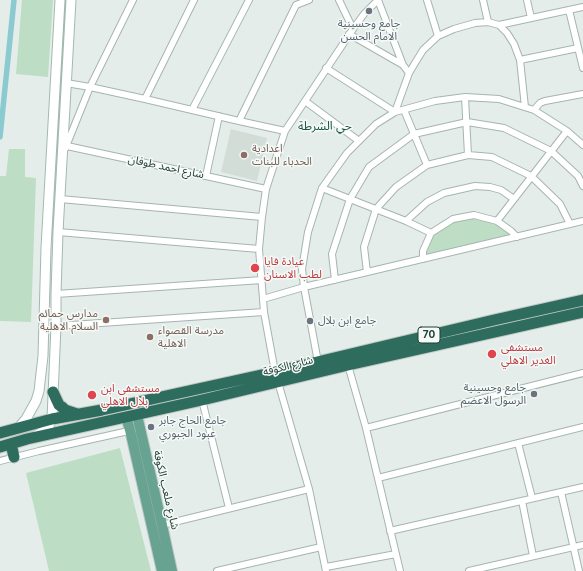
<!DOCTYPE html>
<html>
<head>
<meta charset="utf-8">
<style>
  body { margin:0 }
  canvas { display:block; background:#e4ede9 }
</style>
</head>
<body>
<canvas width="583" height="571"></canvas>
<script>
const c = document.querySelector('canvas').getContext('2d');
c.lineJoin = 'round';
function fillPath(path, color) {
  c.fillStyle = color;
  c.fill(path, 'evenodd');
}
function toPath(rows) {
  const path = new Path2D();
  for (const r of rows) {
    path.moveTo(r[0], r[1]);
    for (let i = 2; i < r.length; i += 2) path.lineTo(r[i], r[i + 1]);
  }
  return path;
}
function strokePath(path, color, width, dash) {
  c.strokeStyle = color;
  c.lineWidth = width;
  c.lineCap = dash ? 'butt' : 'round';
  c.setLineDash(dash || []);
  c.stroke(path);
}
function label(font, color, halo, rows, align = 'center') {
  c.font = font + ' Inter,"Noto Sans Arabic",sans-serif';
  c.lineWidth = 3;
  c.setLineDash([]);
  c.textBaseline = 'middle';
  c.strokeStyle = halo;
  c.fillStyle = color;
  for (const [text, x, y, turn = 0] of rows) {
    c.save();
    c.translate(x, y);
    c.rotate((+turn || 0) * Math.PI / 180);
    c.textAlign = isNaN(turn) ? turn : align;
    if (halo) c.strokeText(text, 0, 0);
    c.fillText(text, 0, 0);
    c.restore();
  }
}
fillPath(toPath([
  [231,129,267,138,257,181,221,172]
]), '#d2ddd8');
fillPath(toPath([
  [22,0,53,0,48,77,16,74],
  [9,149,25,149,25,177,36,178,31,322,0,321,0,176,6,176],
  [474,218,496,223,509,232,513,237,425,258,427,250,430,241,435,234,455,221],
  [120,448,151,571,49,571,26,473]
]), '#bddec5');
strokePath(toPath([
  [0,137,14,0]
]), '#8ccad2', 5.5);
const street = toPath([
  [339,0,353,29],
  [378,0,403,65],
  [427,0,438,36],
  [483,0,488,22],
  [527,0,531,18],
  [569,10,583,68],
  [499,25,583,7],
  [349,34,403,65,409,73],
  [520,60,578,48],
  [326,68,395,112,409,73,423,50,438,36,454,29,475,23,488,22,499,25,507,33,514,44,520,60,525,107],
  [66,83,90,87,145,99,239,121,285,131],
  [465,97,468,155],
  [145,99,194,0],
  [305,101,359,141],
  [192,110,249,0],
  [404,110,427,165],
  [534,110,540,103,545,101,583,94],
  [239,121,296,5,309,0],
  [67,146,266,189],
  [65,149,90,87,133,0],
  [206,176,219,116],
  [322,188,406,221,431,233],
  [60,199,262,217],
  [406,221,427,202,444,193,475,186,490,187,501,190,514,199],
  [497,221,567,131],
  [58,232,259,249],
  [423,259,423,251,431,233,453,219,474,215,497,221,511,231,517,237],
  [367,272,364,247,376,209,396,187,427,165,468,155,492,157,531,176,560,204,570,224],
  [335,280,332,254,350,199,369,167,414,134,467,122,504,128,551,151,578,176,583,186],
  [56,294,262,280],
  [263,299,304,287,583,221],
  [56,326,264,312],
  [318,362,304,287,302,269,308,232,322,188,347,153,376,124,395,112,435,101,465,97,499,99,534,110,567,131,583,145],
  [348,365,366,428,400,571],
  [275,372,264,312,259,249,262,217,266,189,285,131,353,29,364,14,378,0],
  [278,382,309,489,326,571],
  [202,400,229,508],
  [366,428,583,373],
  [518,443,532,498],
  [0,461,39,451,133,430],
  [378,478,583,427],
  [561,492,579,571],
  [522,501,533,556],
  [162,525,309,489],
  [390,531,583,487],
  [326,567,396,554],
  [217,571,321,547],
  [469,571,583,545]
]);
const secondary = toPath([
  [18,428,26,419,36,401,39,391,43,356,46,248,60,0],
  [37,435,44,431,49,426,52,419,56,326,56,294,58,232,71,0]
]);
const primary = toPath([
  [137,415,162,525,172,571],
  [126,417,130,430,162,571]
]);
const highway = toPath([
  [53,392,59,405,62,407,65,410,77,414],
  [0,433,52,419,102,410,275,372,494,320,583,300],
  [11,444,14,457],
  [0,447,27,439,202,400,348,365,583,312]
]);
strokePath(street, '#a6b5b0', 8);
strokePath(secondary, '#a2b9b0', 11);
strokePath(primary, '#c1c9c7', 12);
strokePath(highway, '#c1c9c7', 13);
strokePath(street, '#fff', 6);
strokePath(secondary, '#fff', 9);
strokePath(primary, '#68a392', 10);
strokePath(highway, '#2e6c5d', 11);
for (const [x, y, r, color] of [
  [369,11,4,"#6b7280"],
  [244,155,4,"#8d6e63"],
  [255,268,5,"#e0444e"],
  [106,320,4,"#8d6e63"],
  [310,321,4,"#6b7280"],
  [150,337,4,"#8d6e63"],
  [492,354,5,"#e0444e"],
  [534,394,4,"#6b7280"],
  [92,395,5,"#e0444e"],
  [151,427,4,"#6b7280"]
]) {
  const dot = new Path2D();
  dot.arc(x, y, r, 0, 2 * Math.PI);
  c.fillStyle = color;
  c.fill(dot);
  strokePath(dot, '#f4faf7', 1.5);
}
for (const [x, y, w] of [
  [429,335,22]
]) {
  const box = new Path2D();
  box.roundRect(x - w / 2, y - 8, w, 16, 3);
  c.fillStyle = '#f4faf7';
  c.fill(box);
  strokePath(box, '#233f37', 1);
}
label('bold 10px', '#233f37', null, [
  ["70",429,335]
]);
label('11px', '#5b616d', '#f4faf7', [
  ["جامع وحسينية",369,24,"center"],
  ["الامام الحسن",369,37,"center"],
  ["جامع ابن بلال",318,321],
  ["جامع وحسينية",526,388,"right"],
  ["الرسول الاعضم",526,401,"right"],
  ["جامع الحاج جابر",159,421],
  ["عبود الجبوري",159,434]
], 'left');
label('11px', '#785e54', '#f4faf7', [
  ["اعدادية",252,149],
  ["الحدباء للبنات",252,162],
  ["مدارس حمائم",98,314,"right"],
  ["السلام الاهلية",98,327,"right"],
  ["مدرسة القصواء",158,331],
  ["الاهلية",158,344]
], 'left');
label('11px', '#233f37', '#f4faf7', [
  ["شارع احمد طوفان",166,167,12],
  ["شارع الكوفة",288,366,-14],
  ["شارع ملعب الكوفة",166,490,77]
]);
label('11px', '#be3a42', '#f4faf7', [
  ["عيادة فايا",264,262],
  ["لطب الاسنان",264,275],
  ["مستشفى",501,348],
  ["الغدير الاهلي",501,361],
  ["مستشفى ابن",101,389],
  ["بلال الاهلي",101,402]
], 'left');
label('12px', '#1e5243', '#f4faf7', [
  ["حي الشرطة",325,126]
]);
</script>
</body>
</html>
